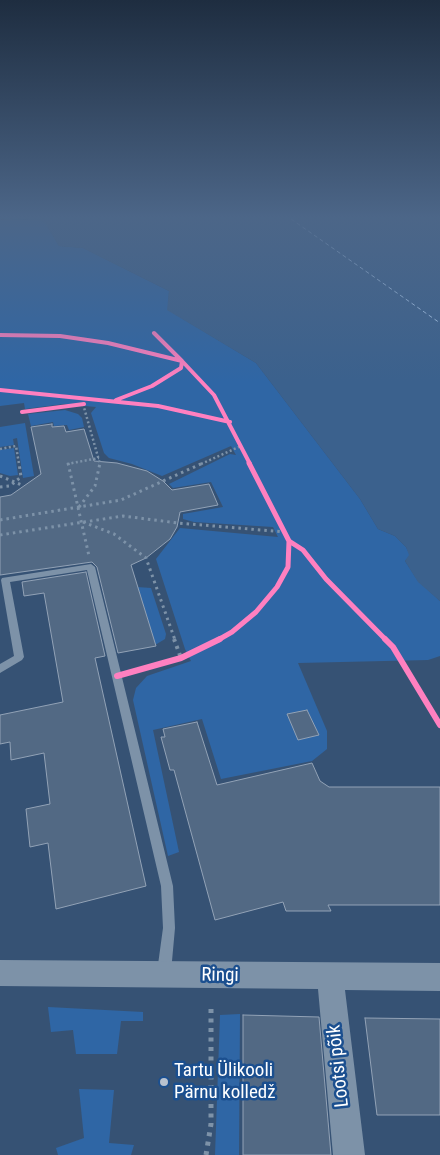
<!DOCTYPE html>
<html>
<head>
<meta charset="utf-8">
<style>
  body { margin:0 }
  canvas { display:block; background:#365274 }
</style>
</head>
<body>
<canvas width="440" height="1155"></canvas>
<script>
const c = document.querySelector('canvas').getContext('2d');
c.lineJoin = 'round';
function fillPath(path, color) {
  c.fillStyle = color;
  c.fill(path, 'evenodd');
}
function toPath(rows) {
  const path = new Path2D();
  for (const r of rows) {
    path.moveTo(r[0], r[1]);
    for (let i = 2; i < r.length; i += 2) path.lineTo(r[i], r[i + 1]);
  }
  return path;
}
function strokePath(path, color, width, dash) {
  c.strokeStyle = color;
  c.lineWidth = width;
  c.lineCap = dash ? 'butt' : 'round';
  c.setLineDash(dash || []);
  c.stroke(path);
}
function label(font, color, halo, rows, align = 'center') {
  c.font = font + ' "Roboto Condensed",sans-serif';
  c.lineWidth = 5;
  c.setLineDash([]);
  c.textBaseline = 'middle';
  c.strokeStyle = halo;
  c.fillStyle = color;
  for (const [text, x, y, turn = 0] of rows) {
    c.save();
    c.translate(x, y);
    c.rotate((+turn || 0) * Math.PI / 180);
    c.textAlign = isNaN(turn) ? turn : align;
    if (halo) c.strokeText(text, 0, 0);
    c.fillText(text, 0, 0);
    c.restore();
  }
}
fillPath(toPath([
  [40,219,46,224,59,246,83,248,169,291,168,310,256,363,360,499,378,529,395,536,406,547,410,555,405,561,418,581,440,601,440,656,428,660,298,663,327,731,327,749,312,761,221,779,202,719,153,730,179,852,168,856,133,700,136,688,147,676,191,661,185,649,156,559,180,528,278,537,273,527,194,522,183,519,183,514,223,507,211,482,173,488,169,484,230,454,236,455,231,446,162,476,132,464,109,458,104,453,91,413,96,407,64,404,25,409,24,403,0,406,0,220],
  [65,410,78,414,82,418,84,427,69,430,67,425,54,426,53,422,31,426,28,414],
  [25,423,34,476,23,478,17,438,13,439,14,445,0,447,0,427],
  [14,448,18,475,10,476,0,473,0,450],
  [137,587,151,588,166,634,165,639,155,645],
  [48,1007,143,1012,143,1021,121,1021,117,1054,76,1054,73,1030,51,1032],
  [240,1014,239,1155,215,1155,220,1015],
  [79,1089,114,1090,109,1143,134,1145,131,1155,58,1155,56,1148,84,1138]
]), '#2f66a5');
fillPath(toPath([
  [40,219,440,219,440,601,418,582,405,561,409,555,406,547,395,536,378,529,360,499,256,363,167,310,169,291,83,248,59,246,46,224]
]), '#3b618d');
strokePath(toPath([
  [291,219,440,323]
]), '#b5d3f5', 1, [4, 3]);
const building = toPath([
  [52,424,52,427,64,426,66,432,84,429,94,461,117,463,147,471,163,481,172,490,209,484,218,505,180,512,177,527,170,539,146,558,131,565,156,646,118,653,97,567,92,562,0,575,0,497,11,495,41,474,31,427,52,424],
  [86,572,105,656,95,658,146,886,56,909,48,843,30,847,26,809,50,804,44,753,11,760,10,742,0,744,0,715,63,702,44,593,24,596,22,582,86,572],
  [307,710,319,735,298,740,287,714,307,710],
  [197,722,217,785,312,763,320,781,329,787,440,787,440,905,328,905,331,911,286,911,283,902,215,920,174,770,170,770,161,737,165,737,163,729,197,722],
  [243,1015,319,1017,331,1155,243,1155,243,1015],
  [365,1018,440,1019,440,1115,377,1115,365,1018]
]);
fillPath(building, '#526984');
strokePath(building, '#92a2b6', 1);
strokePath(toPath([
  [83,404,100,464],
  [0,449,16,446,19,464],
  [67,464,99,458],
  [201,464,241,446]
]), '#7d92a8', 2.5, [2, 2.5]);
strokePath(toPath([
  [68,463,89,556],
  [0,476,24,486],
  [0,487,10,486,21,477,19,463],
  [79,507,95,486,100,463],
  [0,520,121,500,203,463],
  [83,522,114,534,146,558,175,640],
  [0,535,123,516,178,523,285,532]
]), '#7d92a8', 3, [2.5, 4]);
strokePath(toPath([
  [174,639,181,658]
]), '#7d92a8', 4, [3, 4.5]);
strokePath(toPath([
  [206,1155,211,1124,211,1006]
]), '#7d92a8', 5, [4, 5.5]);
fillPath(toPath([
  [91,564,95,567,173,886,175,928,171,972,169,977,164,979,159,977,157,972,163,928,161,886,87,570,10,582,24,657,22,660,0,673,0,664,14,656,1,580,2,578,91,564]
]), '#7d92a8');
fillPath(toPath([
  [0,960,440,963,440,991,345,990,365,1155,333,1155,318,989,0,986,0,960]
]), '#7d92a8');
strokePath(toPath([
  [0,335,60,336,108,343,182,361,214,395,250,464],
  [0,390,158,406,230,422],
  [116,400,152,386,181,368,182,361,154,333],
  [22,412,84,404]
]), '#ff80c0', 4);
strokePath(toPath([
  [289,541,303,550,326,579,386,640],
  [218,640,232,632,256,612,277,587,288,567,289,541,249,463]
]), '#ff80c0', 5);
strokePath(toPath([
  [385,639,393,647,440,725],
  [117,676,181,658,220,639]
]), '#ff80c0', 6);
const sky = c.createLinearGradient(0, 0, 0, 381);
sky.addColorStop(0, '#1e2d40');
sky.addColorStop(0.57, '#4c6688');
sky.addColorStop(1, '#4c668800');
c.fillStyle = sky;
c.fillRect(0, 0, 440, 381);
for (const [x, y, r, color] of [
  [164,1082,5,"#b9c2ce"]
]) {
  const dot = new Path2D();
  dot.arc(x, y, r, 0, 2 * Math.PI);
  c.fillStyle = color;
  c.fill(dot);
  strokePath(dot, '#1b4f8f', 2);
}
label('19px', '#fff', '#1b4f8f', [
  ["Ringi",220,976,1],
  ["Lootsi põik",339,1066,-96]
]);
label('19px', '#fff', '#1b4f8f', [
  ["Tartu Ülikooli",174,1071],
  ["Pärnu kolledž",174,1093]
], 'left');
</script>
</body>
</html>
